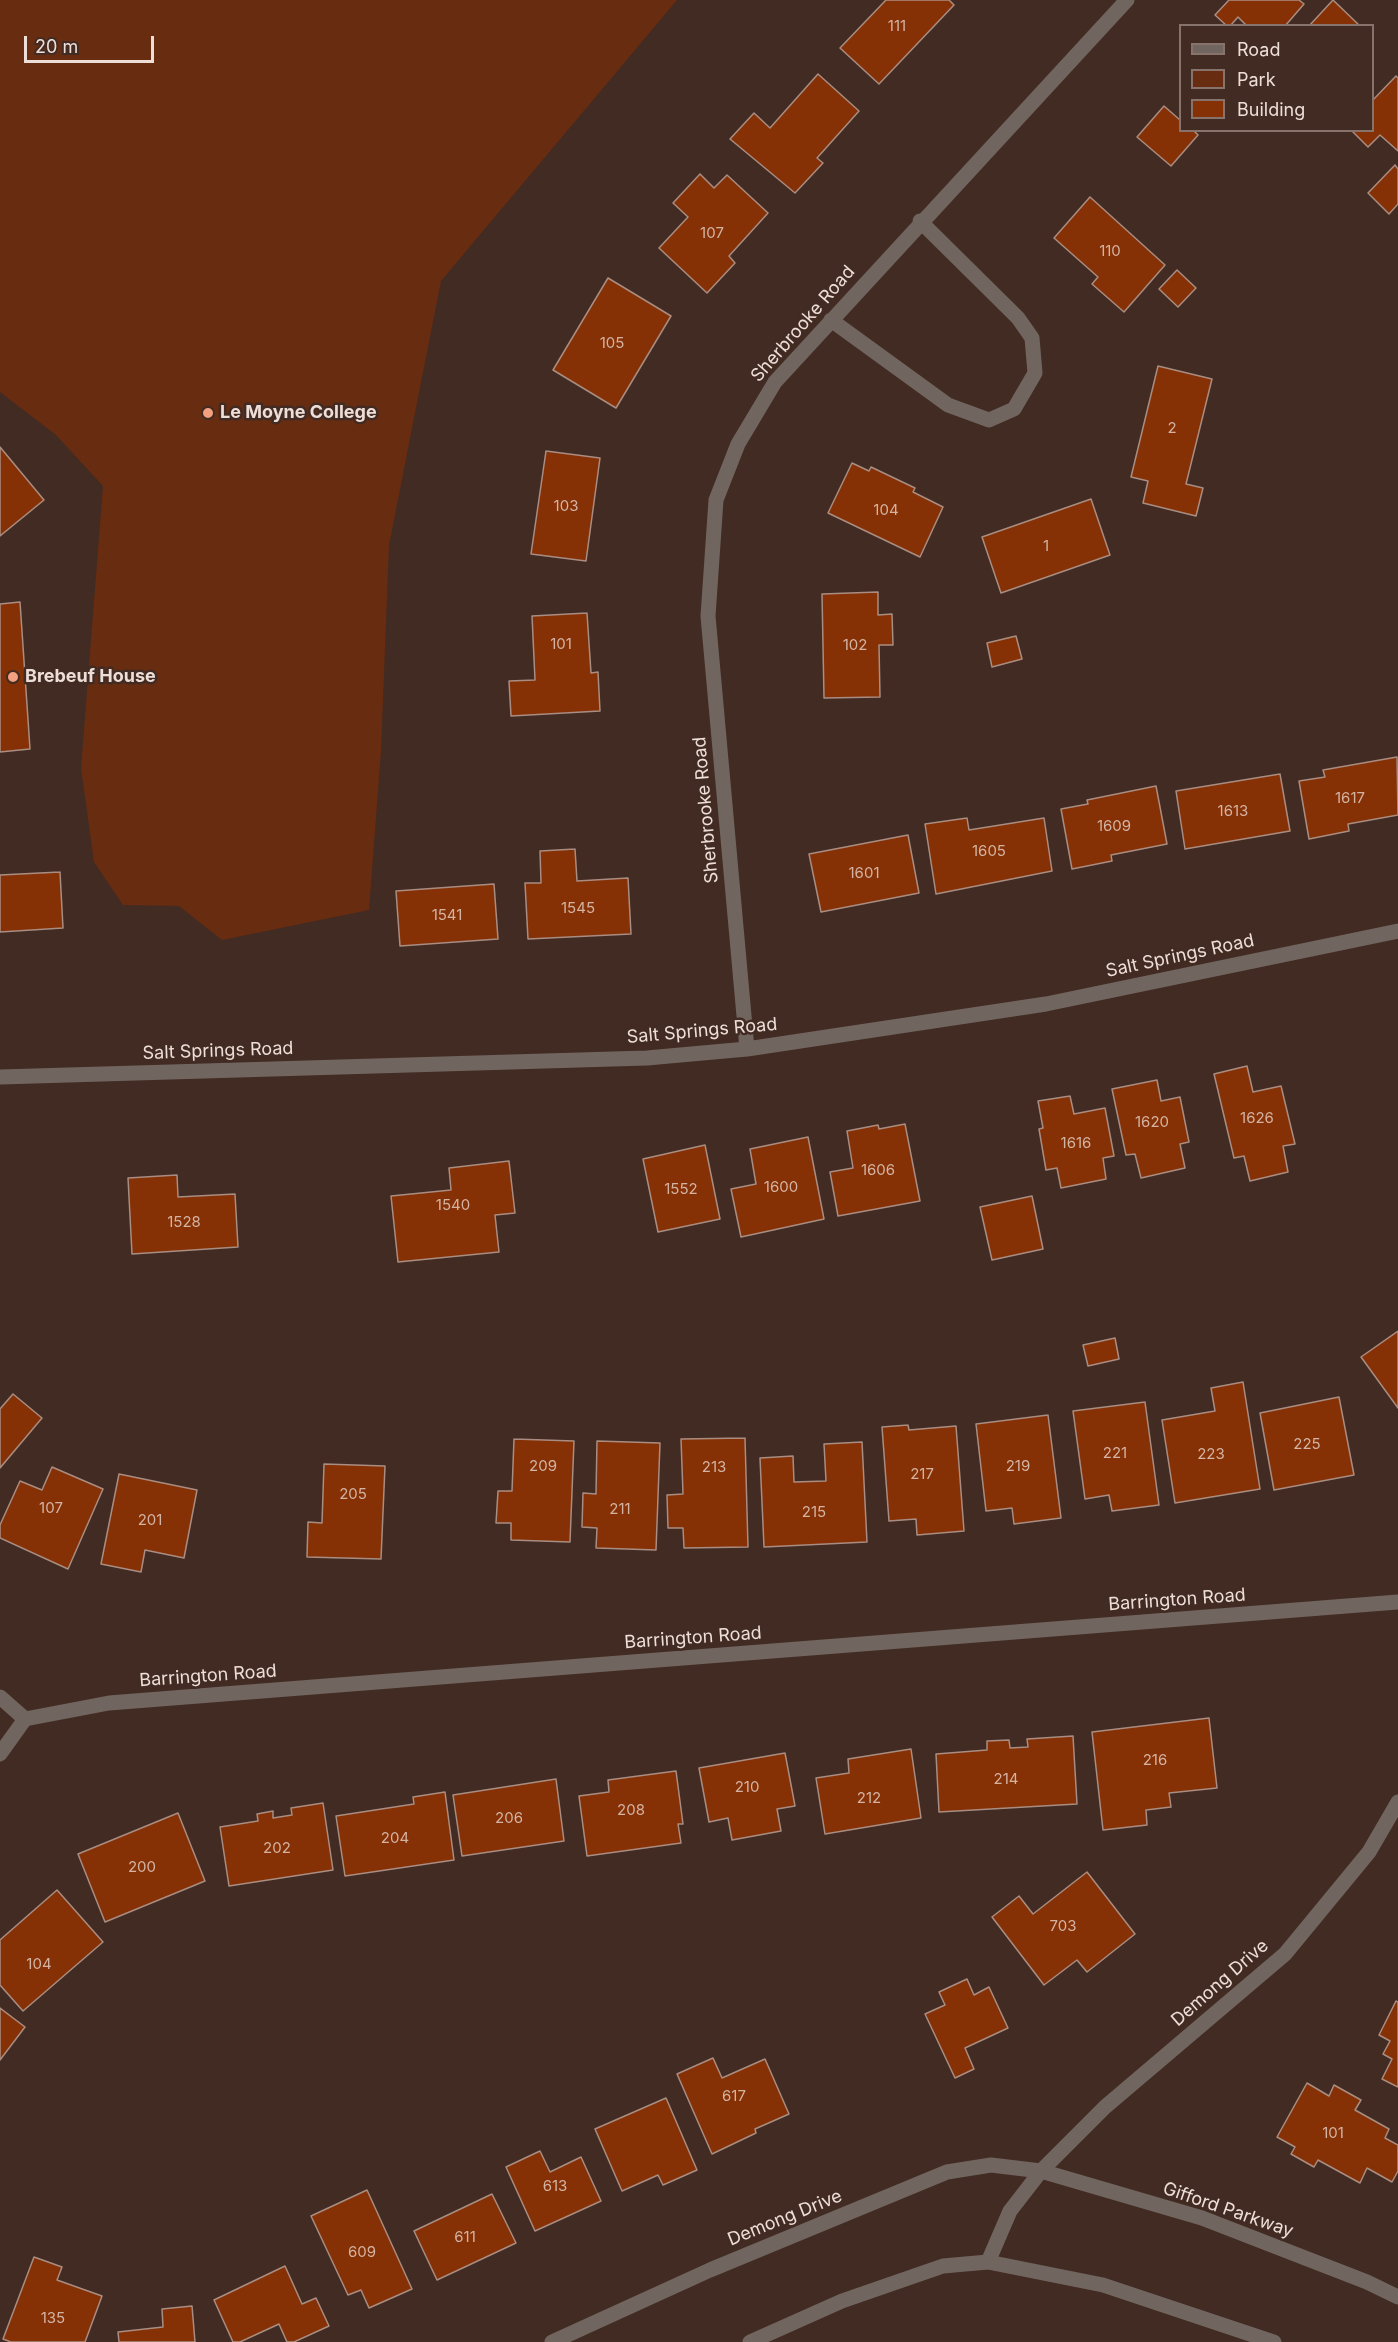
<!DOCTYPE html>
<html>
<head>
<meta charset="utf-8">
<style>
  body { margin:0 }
  #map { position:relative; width:1398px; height:2342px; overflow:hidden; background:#422b22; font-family:Inter,sans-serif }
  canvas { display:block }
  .legend { position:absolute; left:1179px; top:24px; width:195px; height:108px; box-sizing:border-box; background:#422b22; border:2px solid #87736b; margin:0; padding:8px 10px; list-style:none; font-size:18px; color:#eeded8 }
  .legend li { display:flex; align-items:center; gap:12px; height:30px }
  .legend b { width:30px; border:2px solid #87736b }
  .scale { position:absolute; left:24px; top:36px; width:130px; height:27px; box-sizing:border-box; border:3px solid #eeded8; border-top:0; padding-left:8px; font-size:18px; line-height:21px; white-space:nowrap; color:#eeded8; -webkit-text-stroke:4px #422b22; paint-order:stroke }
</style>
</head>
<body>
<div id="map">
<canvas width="1398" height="2342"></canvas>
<ul class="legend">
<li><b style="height:8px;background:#716560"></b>Road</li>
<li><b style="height:16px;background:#682c11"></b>Park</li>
<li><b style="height:16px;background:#853105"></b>Building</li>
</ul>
<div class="scale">20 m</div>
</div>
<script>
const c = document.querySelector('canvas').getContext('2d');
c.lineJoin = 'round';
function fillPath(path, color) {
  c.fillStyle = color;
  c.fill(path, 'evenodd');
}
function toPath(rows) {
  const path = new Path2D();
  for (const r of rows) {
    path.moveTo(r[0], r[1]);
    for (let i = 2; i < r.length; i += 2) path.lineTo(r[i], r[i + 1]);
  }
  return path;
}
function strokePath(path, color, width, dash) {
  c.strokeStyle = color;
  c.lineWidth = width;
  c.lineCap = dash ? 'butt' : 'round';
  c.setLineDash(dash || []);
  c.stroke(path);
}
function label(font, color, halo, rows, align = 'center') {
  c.font = font + ' Inter,sans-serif';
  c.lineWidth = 5;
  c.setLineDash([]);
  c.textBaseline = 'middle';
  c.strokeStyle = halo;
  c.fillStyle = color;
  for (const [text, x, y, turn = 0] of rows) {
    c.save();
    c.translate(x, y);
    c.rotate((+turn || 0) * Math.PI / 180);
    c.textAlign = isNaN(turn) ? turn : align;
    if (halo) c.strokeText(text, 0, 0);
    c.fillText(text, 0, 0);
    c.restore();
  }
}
fillPath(toPath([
  [0,0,677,0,441,281,389,545,381,751,369,910,222,940,179,906,123,905,94,862,81,768,103,486,56,435,0,392]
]), '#682c11');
const building = toPath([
  [886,0,949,0,954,5,879,84,840,48,886,0],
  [1229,0,1299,0,1304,4,1285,26,1247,26,1238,17,1230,26,1227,26,1215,15,1229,0],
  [1333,0,1360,26,1309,26,1333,0],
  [818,74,859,111,817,158,823,163,795,193,730,139,754,113,770,128,818,74],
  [1396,76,1398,78,1398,151,1380,135,1368,147,1351,130,1372,130,1372,101,1396,76],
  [1164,106,1180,120,1180,130,1193,130,1198,135,1171,166,1137,137,1164,106],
  [1395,165,1398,169,1398,204,1389,214,1368,193,1395,165],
  [700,174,714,188,727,175,768,213,729,256,735,263,707,293,659,248,688,217,673,203,700,174],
  [1090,197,1165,265,1124,312,1092,284,1098,277,1054,238,1090,197],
  [1177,270,1196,288,1178,307,1159,289,1177,270],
  [608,278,671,316,616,408,553,370,608,278],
  [1158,366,1212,379,1186,484,1203,488,1196,516,1143,503,1148,481,1131,477,1158,366],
  [0,447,44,500,0,536,0,447],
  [546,451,600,458,586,561,531,554,546,451],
  [852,463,869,471,871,467,915,488,913,492,943,507,920,557,828,513,852,463],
  [1091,499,1110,555,1001,593,982,537,1091,499],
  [878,592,878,615,892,614,893,645,879,645,880,697,824,698,822,594,878,592],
  [20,602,30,749,0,752,0,604,20,602],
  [587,613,591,673,598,672,600,711,511,716,509,681,535,680,532,616,587,613],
  [1016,636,1022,659,992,667,987,643,1016,636],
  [1397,757,1398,815,1348,824,1349,831,1309,839,1299,781,1325,777,1323,770,1397,757],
  [1280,774,1290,831,1185,849,1176,791,1280,774],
  [1156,786,1167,844,1111,855,1112,861,1072,869,1061,809,1088,804,1087,800,1156,786],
  [967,818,969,830,1044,818,1052,871,936,894,925,824,967,818],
  [908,835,919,893,821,912,809,854,908,835],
  [575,849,577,881,628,878,631,934,528,939,525,883,541,883,540,851,575,849],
  [60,872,63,928,0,932,0,875,60,872],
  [494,884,498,939,400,946,396,891,494,884],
  [1247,1066,1253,1092,1281,1086,1295,1144,1283,1146,1288,1172,1250,1181,1244,1156,1234,1158,1214,1074,1247,1066],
  [1157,1080,1161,1101,1180,1097,1189,1142,1180,1144,1185,1168,1141,1178,1135,1154,1126,1155,1112,1089,1157,1080],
  [1070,1096,1074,1114,1105,1108,1114,1156,1103,1158,1106,1179,1061,1188,1057,1168,1046,1170,1039,1129,1043,1128,1038,1101,1070,1096],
  [905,1124,920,1201,838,1216,830,1172,853,1168,847,1131,878,1125,879,1129,905,1124],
  [808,1137,824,1219,741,1237,731,1189,756,1184,750,1149,808,1137],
  [705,1145,720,1219,658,1232,643,1159,705,1145],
  [509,1161,515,1213,495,1215,499,1252,398,1262,391,1196,451,1190,449,1168,509,1161],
  [177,1175,178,1197,235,1194,238,1247,132,1254,128,1178,177,1175],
  [1032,1196,1043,1249,992,1260,980,1207,1032,1196],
  [1398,1331,1398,1408,1361,1357,1398,1331],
  [1115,1338,1119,1359,1088,1366,1083,1345,1115,1338],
  [1243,1382,1260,1489,1175,1503,1162,1420,1215,1411,1211,1388,1243,1382],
  [13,1394,42,1418,0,1468,0,1409,13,1394],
  [1339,1397,1354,1475,1274,1490,1260,1413,1339,1397],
  [1145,1402,1159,1505,1112,1511,1109,1495,1085,1499,1073,1411,1145,1402],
  [1048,1415,1061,1518,1014,1524,1012,1508,986,1511,976,1424,1048,1415],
  [908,1425,909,1430,956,1426,964,1531,917,1535,916,1519,889,1521,882,1427,908,1425],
  [745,1438,748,1547,684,1548,683,1528,668,1528,667,1495,683,1494,681,1439,745,1438],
  [514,1439,574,1441,570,1542,511,1540,511,1523,496,1523,498,1491,512,1491,514,1439],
  [597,1441,660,1443,656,1550,596,1548,597,1528,582,1527,583,1493,596,1494,597,1441],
  [862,1442,867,1542,764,1547,760,1458,793,1456,794,1482,826,1481,824,1444,862,1442],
  [324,1464,385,1466,381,1559,307,1557,308,1522,322,1523,324,1464],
  [52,1467,103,1489,68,1569,0,1538,0,1525,20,1481,42,1490,52,1467],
  [119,1474,197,1490,184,1558,145,1550,141,1572,101,1564,119,1474],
  [1209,1718,1217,1788,1169,1793,1171,1807,1146,1810,1147,1825,1103,1830,1092,1732,1209,1718],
  [1073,1736,1077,1804,939,1812,936,1754,987,1750,987,1741,1009,1740,1010,1748,1028,1747,1027,1739,1073,1736],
  [911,1749,921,1818,825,1834,816,1778,849,1773,848,1759,911,1749],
  [785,1753,795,1806,777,1809,781,1831,732,1840,728,1818,709,1822,699,1768,785,1753],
  [676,1771,683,1824,678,1824,681,1843,587,1856,579,1796,609,1792,608,1780,676,1771],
  [556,1779,564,1841,462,1856,453,1795,556,1779],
  [445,1792,454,1860,345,1876,336,1816,414,1804,413,1797,445,1792],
  [323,1803,333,1870,229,1886,220,1827,258,1821,257,1814,273,1811,273,1818,292,1815,291,1808,323,1803],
  [178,1813,205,1881,105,1922,78,1854,178,1813],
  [1087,1872,1135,1934,1087,1972,1077,1960,1044,1985,992,1917,1019,1896,1033,1914,1087,1872],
  [57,1890,103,1942,23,2011,0,1985,0,1940,57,1890],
  [967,1979,974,1995,989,1987,1008,2028,965,2048,974,2069,955,2078,925,2014,945,2005,939,1992,967,1979],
  [1396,2001,1398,2002,1398,2087,1382,2079,1392,2059,1383,2054,1390,2041,1379,2035,1396,2001],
  [0,2008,25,2027,0,2060,0,2008],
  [713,2058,722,2078,765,2059,789,2114,755,2129,756,2133,712,2154,677,2074,713,2058],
  [1307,2083,1329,2096,1334,2085,1361,2100,1355,2110,1389,2129,1385,2138,1398,2145,1398,2171,1392,2182,1367,2168,1360,2183,1318,2160,1314,2167,1291,2154,1295,2147,1277,2137,1307,2083],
  [666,2098,697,2170,663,2185,658,2175,622,2191,595,2129,666,2098],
  [540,2151,550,2172,581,2157,601,2201,535,2231,506,2167,540,2151],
  [367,2190,412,2289,369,2308,361,2290,348,2295,311,2216,367,2190],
  [492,2194,516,2243,437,2280,414,2231,492,2194],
  [34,2257,62,2267,57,2280,102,2296,85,2342,11,2342,3,2339,34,2257],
  [285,2266,302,2304,316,2298,329,2326,294,2342,287,2342,279,2324,240,2342,233,2342,214,2300,285,2266],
  [192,2306,195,2342,119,2342,118,2332,163,2327,162,2309,192,2306]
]);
fillPath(building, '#853105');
strokePath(building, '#aa8d82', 1.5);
strokePath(toPath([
  [831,320,948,405,989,420,1014,409,1035,373,1032,338,1018,318,920,221],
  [747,1049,708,616,716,500,738,444,775,382,1127,0],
  [0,1077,647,1058,747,1049,1046,1004,1398,931],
  [0,1697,25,1719],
  [25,1719,109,1703,1398,1602],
  [0,1754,25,1719],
  [988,2262,1010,2211,1041,2171,1105,2107,1285,1954,1369,1852,1398,1802],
  [552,2342,710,2270,947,2172,991,2165,1041,2171,1202,2218,1367,2282,1398,2297],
  [750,2342,842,2301,943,2266,988,2262,1103,2285,1274,2342]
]), '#716560', 15);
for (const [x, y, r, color] of [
  [208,413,6,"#f2a080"],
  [13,677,6,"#f2a080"]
]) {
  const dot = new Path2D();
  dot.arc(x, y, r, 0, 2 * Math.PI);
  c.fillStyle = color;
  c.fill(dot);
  strokePath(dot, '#422b22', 2);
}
label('15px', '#d4b3a3', null, [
  ["111",897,26],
  ["107",712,233],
  ["110",1110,251],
  ["105",612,343],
  ["2",1172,428],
  ["103",566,506],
  ["104",886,510],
  ["1",1046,546],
  ["101",561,644],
  ["102",855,645],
  ["1617",1350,798],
  ["1613",1233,811],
  ["1609",1114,826],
  ["1605",989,851],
  ["1601",864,873],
  ["1545",578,908],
  ["1541",447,915],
  ["1626",1257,1118],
  ["1620",1152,1122],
  ["1616",1076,1143],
  ["1606",878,1170],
  ["1600",781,1187],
  ["1552",681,1189],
  ["1540",453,1205],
  ["1528",184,1222],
  ["225",1307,1444],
  ["221",1115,1453],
  ["223",1211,1454],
  ["209",543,1466],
  ["219",1018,1466],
  ["213",714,1467],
  ["217",922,1474],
  ["205",353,1494],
  ["107",51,1508],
  ["211",620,1509],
  ["215",814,1512],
  ["201",150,1520],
  ["216",1155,1760],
  ["214",1006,1779],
  ["210",747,1787],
  ["212",869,1798],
  ["208",631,1810],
  ["206",509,1818],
  ["204",395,1838],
  ["202",277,1848],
  ["200",142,1867],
  ["703",1063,1926],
  ["104",39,1964],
  ["617",734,2096],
  ["101",1333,2133],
  ["613",555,2186],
  ["611",465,2237],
  ["609",362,2252],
  ["135",53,2318]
]);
label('18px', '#eeded8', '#422b22', [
  ["Sherbrooke Road",803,324,-49],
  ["Sherbrooke Road",706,810,-95],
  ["Salt Springs Road",1180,956,-12],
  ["Salt Springs Road",702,1031,-5],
  ["Salt Springs Road",218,1051,-2],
  ["Barrington Road",1177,1600,-4],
  ["Barrington Road",693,1638,-4],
  ["Barrington Road",208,1676,-4],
  ["Demong Drive",1220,1983,-41],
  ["Gifford Parkway",1228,2210,19],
  ["Demong Drive",785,2218,-22]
]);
label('bold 18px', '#eeded8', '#422b22', [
  ["Le Moyne College",220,413],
  ["Brebeuf House",25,677]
], 'left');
</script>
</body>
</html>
